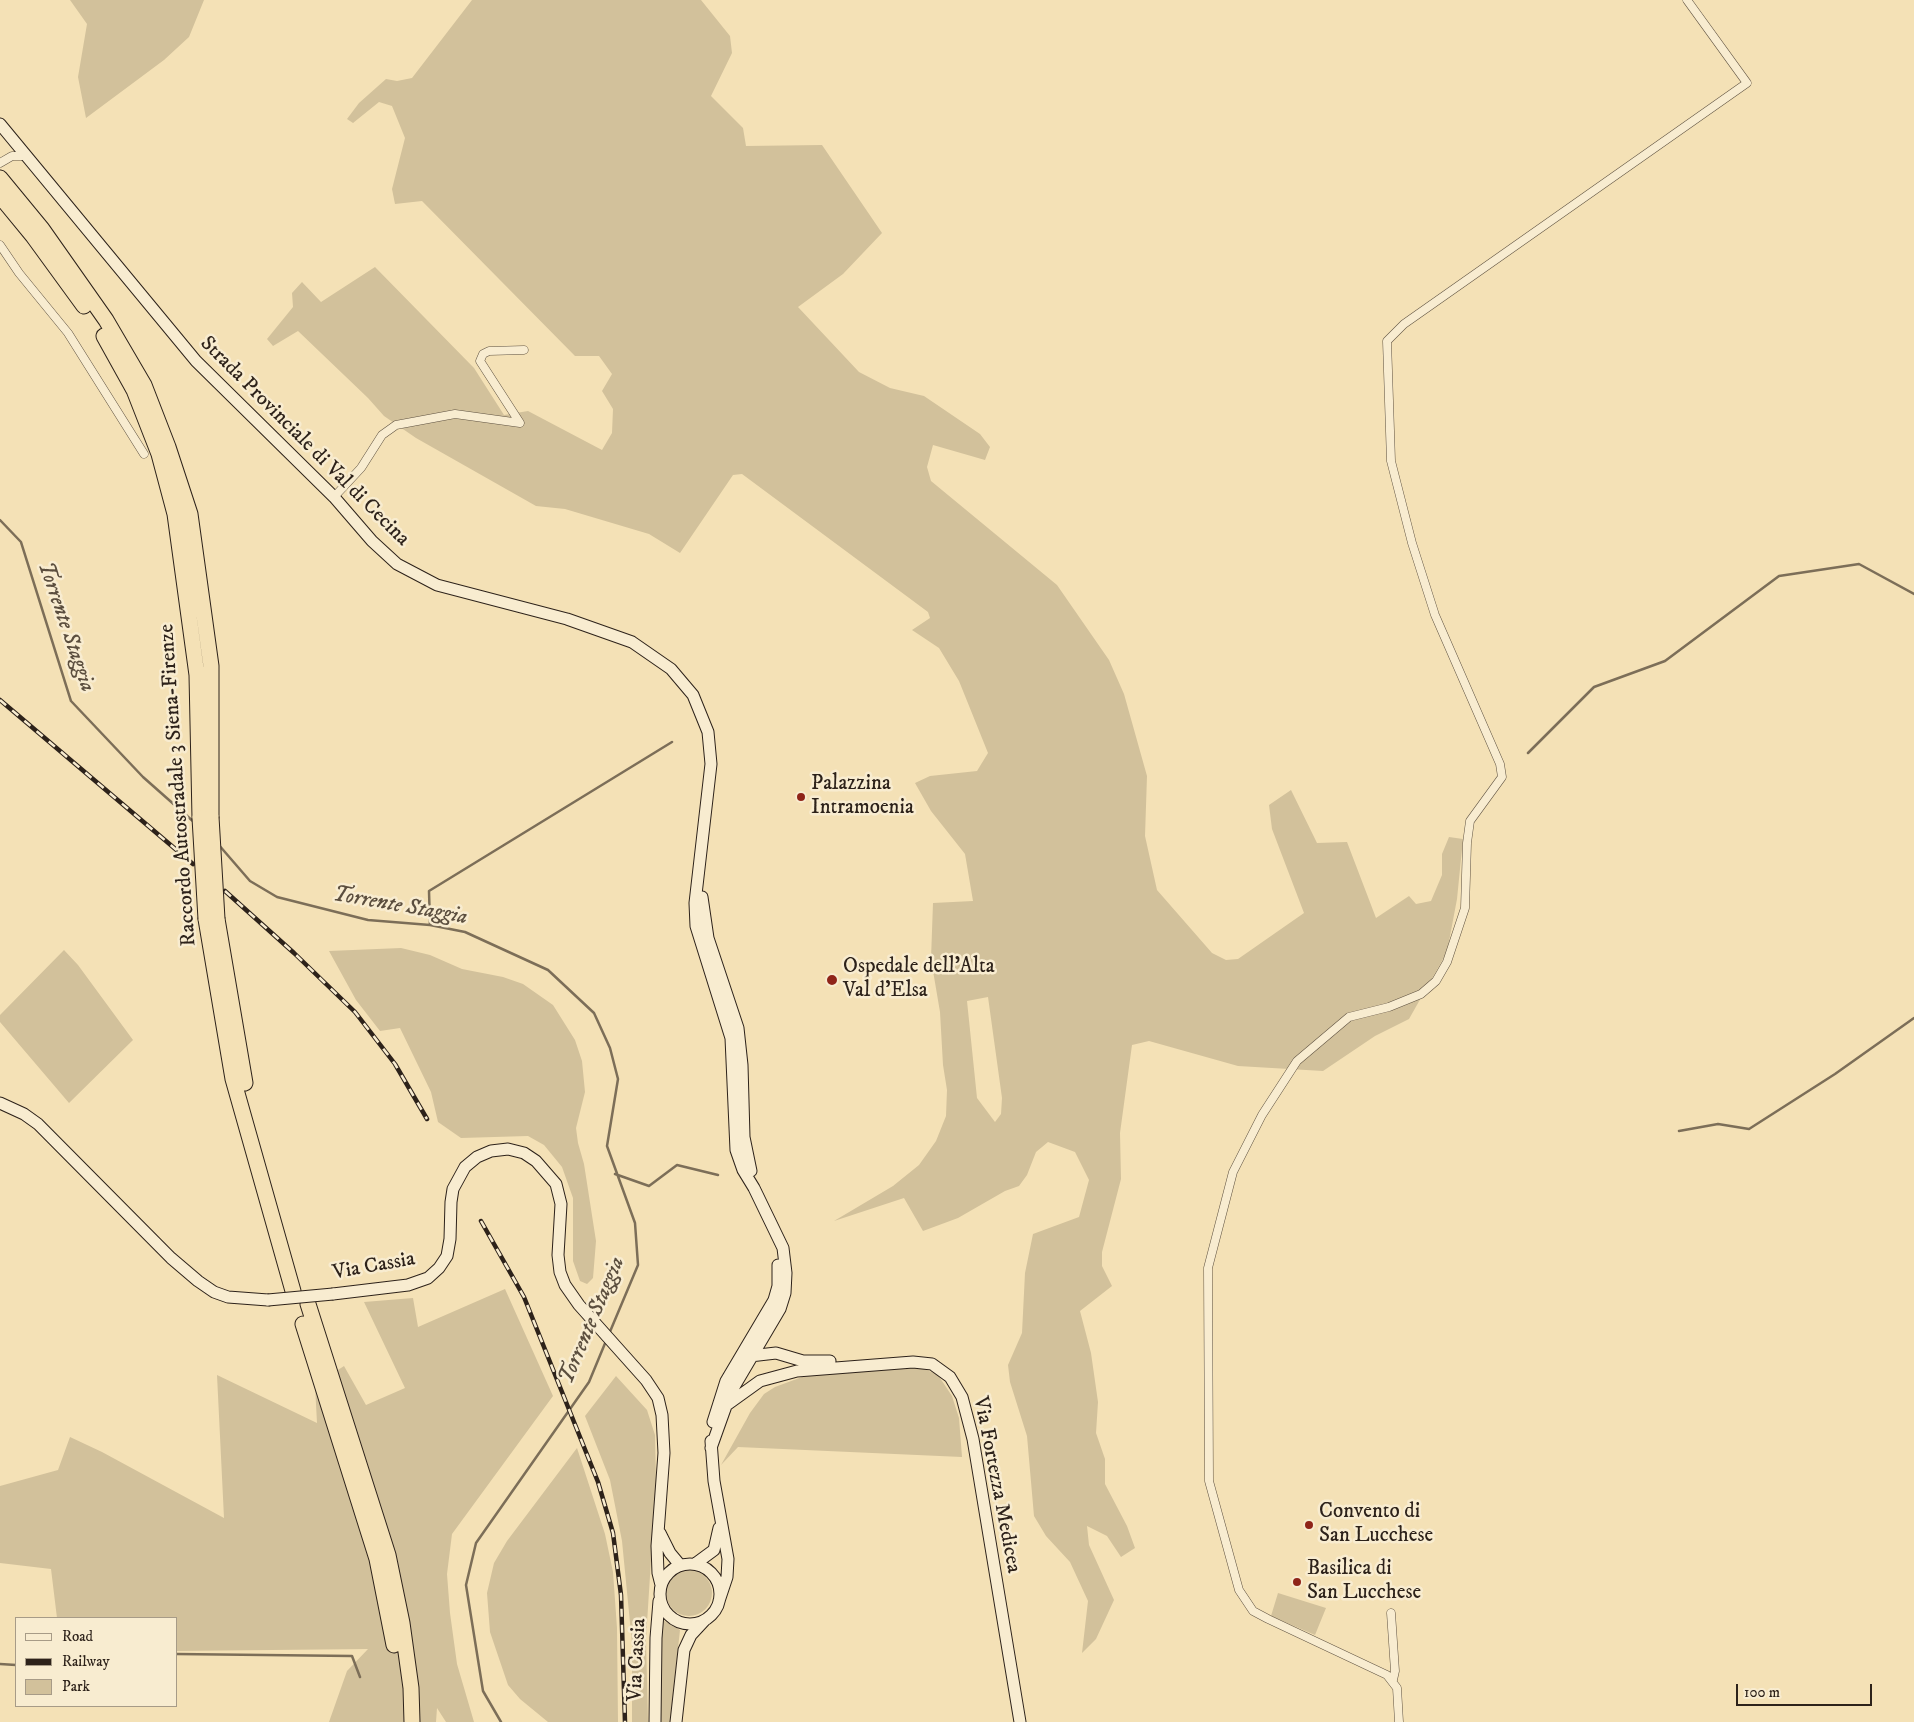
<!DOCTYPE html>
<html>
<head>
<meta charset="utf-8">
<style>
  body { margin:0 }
  #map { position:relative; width:1914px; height:1722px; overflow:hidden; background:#f4e1b6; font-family:"IM FELL DW Pica",serif }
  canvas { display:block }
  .legend { position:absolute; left:15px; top:1617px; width:162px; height:90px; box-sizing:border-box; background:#f8ecd0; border:1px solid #a79b87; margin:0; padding:6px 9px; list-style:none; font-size:15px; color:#2d221a }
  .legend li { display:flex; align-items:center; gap:10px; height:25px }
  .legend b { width:25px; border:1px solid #a79b87 }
  .scale { position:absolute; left:1736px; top:1684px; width:136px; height:22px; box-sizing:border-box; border:2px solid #2d221a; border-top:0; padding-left:6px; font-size:15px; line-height:18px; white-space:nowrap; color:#2d221a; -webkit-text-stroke:4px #f8ecd0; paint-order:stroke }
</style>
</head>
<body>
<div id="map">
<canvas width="1914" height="1722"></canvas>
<ul class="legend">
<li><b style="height:6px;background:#f8ecd0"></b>Road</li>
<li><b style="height:6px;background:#2d221a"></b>Railway</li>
<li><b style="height:14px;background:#d2c19b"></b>Park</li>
</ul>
<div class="scale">100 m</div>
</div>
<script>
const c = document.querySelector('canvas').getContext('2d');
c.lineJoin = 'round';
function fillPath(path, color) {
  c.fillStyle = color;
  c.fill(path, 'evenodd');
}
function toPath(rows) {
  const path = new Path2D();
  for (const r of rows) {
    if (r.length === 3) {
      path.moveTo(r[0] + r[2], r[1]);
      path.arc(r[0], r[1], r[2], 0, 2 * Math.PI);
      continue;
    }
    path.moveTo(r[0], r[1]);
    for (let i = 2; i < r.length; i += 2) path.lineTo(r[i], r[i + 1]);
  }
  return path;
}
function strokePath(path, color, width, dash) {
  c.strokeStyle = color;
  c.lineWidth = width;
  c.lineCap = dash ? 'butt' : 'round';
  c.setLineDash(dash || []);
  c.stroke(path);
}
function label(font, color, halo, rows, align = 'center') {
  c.font = font + ' "IM FELL DW Pica",serif';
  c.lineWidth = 5;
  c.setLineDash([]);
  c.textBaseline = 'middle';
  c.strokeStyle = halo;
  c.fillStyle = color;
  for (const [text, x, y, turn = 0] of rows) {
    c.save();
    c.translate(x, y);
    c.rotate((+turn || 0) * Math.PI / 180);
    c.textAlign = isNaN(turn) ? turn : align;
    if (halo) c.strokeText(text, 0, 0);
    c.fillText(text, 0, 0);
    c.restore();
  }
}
fillPath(toPath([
  [70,0,204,0,189,37,164,60,86,118,78,77,87,24],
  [472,0,701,0,730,36,732,53,711,96,743,128,746,146,822,145,882,233,843,274,798,307,859,372,890,388,924,396,980,434,990,447,985,460,933,445,927,467,931,481,1057,585,1109,660,1124,694,1147,776,1145,836,1157,890,1212,953,1226,960,1238,959,1304,913,1272,829,1269,805,1291,790,1317,843,1347,842,1376,918,1409,896,1416,904,1431,901,1442,875,1442,854,1449,837,1463,839,1457,899,1447,952,1409,1019,1375,1036,1323,1071,1238,1066,1149,1041,1132,1045,1120,1133,1121,1179,1102,1252,1102,1266,1112,1286,1080,1311,1091,1353,1098,1402,1096,1433,1105,1459,1105,1484,1127,1526,1135,1548,1121,1557,1107,1536,1087,1526,1089,1545,1114,1600,1096,1639,1082,1653,1088,1601,1070,1562,1046,1536,1034,1516,1027,1436,1010,1382,1008,1365,1022,1333,1025,1273,1033,1234,1079,1217,1089,1180,1075,1152,1048,1142,1036,1152,1027,1175,1019,1186,1005,1191,958,1218,923,1231,904,1198,834,1221,893,1186,919,1165,936,1141,946,1116,947,1090,943,1065,940,1012,931,959,933,903,973,901,965,854,931,811,915,783,930,776,977,771,988,753,959,681,939,648,912,630,930,618,928,612,742,474,733,475,680,553,649,534,565,509,536,506,416,438,384,416,368,398,298,331,273,346,267,339,293,307,292,293,302,282,321,302,375,267,474,368,504,415,528,411,602,450,612,433,613,409,602,391,612,374,599,356,575,356,422,201,395,204,392,189,405,138,392,106,379,102,353,123,347,119,359,103,386,79,397,81,412,78],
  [988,997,1002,1098,1001,1114,995,1122,977,1098,967,1001],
  [401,948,430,955,462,969,503,977,523,984,553,1005,575,1040,582,1061,585,1092,576,1128,578,1143,584,1164,596,1241,593,1278,587,1284,580,1281,573,1261,573,1198,562,1167,544,1145,528,1136,461,1138,438,1122,431,1092,400,1028,380,1031,356,1000,329,951],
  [64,950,78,965,133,1040,69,1103,0,1022,0,1015],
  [505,1289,553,1396,452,1534,447,1574,450,1613,457,1664,474,1722,446,1722,437,1708,436,1722,329,1722,347,1671,368,1649,176,1651,176,1618,57,1618,51,1569,0,1563,0,1486,58,1470,70,1437,102,1452,224,1518,217,1375,317,1423,315,1385,344,1366,366,1405,405,1388,364,1302,413,1298,418,1327],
  [920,1367,938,1375,952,1396,959,1418,962,1457,738,1447,721,1465,750,1413,764,1394,775,1387,802,1377,819,1374],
  [616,1376,647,1410,655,1435,656,1481,646,1639,648,1722,632,1722,632,1643,622,1541,610,1480,585,1416],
  [577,1448,605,1534,613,1572,617,1628,618,1722,548,1722,520,1699,508,1685,490,1632,487,1593,494,1563,507,1541],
  [689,1593,23],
  [1278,1593,1326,1608,1315,1635,1271,1616],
  [663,1620,680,1630,670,1722,661,1722,658,1705]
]), '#d2c19b');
strokePath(toPath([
  [0,520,21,542,71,701,143,777,195,823],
  [1528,753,1594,687,1665,661,1779,576,1859,564,1914,594],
  [218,844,250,881,277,897,368,920,430,925,465,932,548,970,594,1013,610,1048,618,1079,607,1146,635,1223,638,1265,609,1334],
  [430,925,429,891,672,742],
  [1679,1131,1718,1124,1749,1129,1835,1074,1914,1018],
  [615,1174,649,1186,677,1165,718,1175],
  [176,1654,352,1656,360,1677],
  [0,1664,16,1665],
  [501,1722,483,1691,466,1585,476,1543,589,1382,606,1341]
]), '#7c6e58', 2.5);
const street = toPath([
  [0,163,12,156,25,156],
  [0,245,19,273,68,333,144,454],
  [334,497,361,468,382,435,396,425,455,414,520,423,480,361,483,354,489,351,524,350],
  [1391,1613,1395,1671,1393,1680],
  [1399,1722,1397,1688,1387,1675,1268,1619,1253,1611,1239,1590,1209,1481,1208,1268,1233,1172,1262,1115,1297,1061,1349,1017,1389,1007,1421,994,1436,981,1447,962,1465,908,1467,843,1470,821,1502,777,1500,764,1435,615,1412,543,1391,461,1387,341,1404,324,1747,83,1687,0]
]);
const secondary = toPath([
  [0,124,196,361,334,497,372,541,397,564,437,585,567,619,632,642,671,669,693,695,708,732,711,764,695,903,696,926,731,1038,736,1150,743,1170,754,1188,783,1248,786,1273,785,1293,780,1309,731,1392,711,1448],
  [702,897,708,938,738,1028,742,1065,744,1137,751,1171],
  [0,1103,24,1114,38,1124,171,1258,198,1281,214,1292,228,1297,268,1300],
  [333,1294,408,1285,428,1278,439,1268,447,1256,450,1239,451,1202,453,1189,465,1167,477,1157,491,1151,508,1149,524,1153,536,1161,556,1184,561,1204,558,1255,560,1272,565,1285,579,1305,646,1380,658,1398,662,1415,664,1453,657,1546,658,1573,661,1585],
  [750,1356,776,1353,803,1361,830,1361],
  [728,1404,760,1381,797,1371,913,1362,932,1364,950,1377,962,1397,973,1439,1020,1722],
  [713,1422,726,1381,774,1300,778,1286,778,1265],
  [711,1441,714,1481,728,1559,727,1577,719,1601],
  [660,1533,670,1553,680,1565],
  [690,1594,30],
  [695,1564,714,1550,719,1528],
  [655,1722,656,1638,659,1601],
  [676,1722,684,1650,691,1635,704,1621]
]);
const highway = toPath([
  [0,178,42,229,106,320,144,385,168,447,190,514,211,666,211,817],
  [0,196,33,236,84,306],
  [104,336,134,390,159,454,175,514,197,675,200,818],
  [206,919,233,1079,293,1291],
  [217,919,245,1083],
  [308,1304,388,1555,402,1623,411,1688,412,1722],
  [303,1324,377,1559,394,1645]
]);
strokePath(street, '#5f5241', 9);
strokePath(secondary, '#2d221a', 13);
strokePath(highway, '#2d221a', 17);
strokePath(street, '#f8ecd0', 8);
strokePath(secondary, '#f8ecd0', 11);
strokePath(highway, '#f4e1b6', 15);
const rail = toPath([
  [0,700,193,864],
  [225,891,294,953,355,1012,395,1064,427,1119],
  [481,1221,524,1297,598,1482,613,1533,621,1595,625,1722]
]);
strokePath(rail, '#2d221a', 4.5);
strokePath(rail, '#f8ecd0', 2.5, [8]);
const secondaryBridge = toPath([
  [268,1300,333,1294]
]);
const highwayBridge = toPath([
  [211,817,217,919],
  [200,818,206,919]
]);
strokePath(secondaryBridge, '#2d221a', 13, []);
strokePath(highwayBridge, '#2d221a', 17, []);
strokePath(secondaryBridge, '#f8ecd0', 11);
strokePath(highwayBridge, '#f4e1b6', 15);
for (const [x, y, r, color] of [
  [801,797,5,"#8f2418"],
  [832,980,6,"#8f2418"],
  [1309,1525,5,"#8f2418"],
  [1297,1582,5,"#8f2418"]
]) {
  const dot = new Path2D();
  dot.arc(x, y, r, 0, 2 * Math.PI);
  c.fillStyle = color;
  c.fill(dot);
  strokePath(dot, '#f8ecd0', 2);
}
label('21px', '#2d221a', '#f8ecd0', [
  ["Strada Provinciale di Val di Cecina",304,442,45],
  ["Raccordo Autostradale 3 Siena-Firenze",179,785,-94],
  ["Via Cassia",374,1267,-10],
  ["Via Fortezza Medicea",996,1485,79],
  ["Via Cassia",638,1660,-87]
]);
label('21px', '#2d221a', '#f8ecd0', [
  ["Palazzina",811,785],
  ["Intramoenia",811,809],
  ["Ospedale dell'Alta",843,968],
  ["Val d'Elsa",843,992],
  ["Convento di",1319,1513],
  ["San Lucchese",1319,1537],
  ["Basilica di",1307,1570],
  ["San Lucchese",1307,1594]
], 'left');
label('italic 22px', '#5b4e3e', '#f8ecd0', [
  ["Torrente Staggia",65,627,71],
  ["Torrente Staggia",400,907,10],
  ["Torrente Staggia",593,1321,-67]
]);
</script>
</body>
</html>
